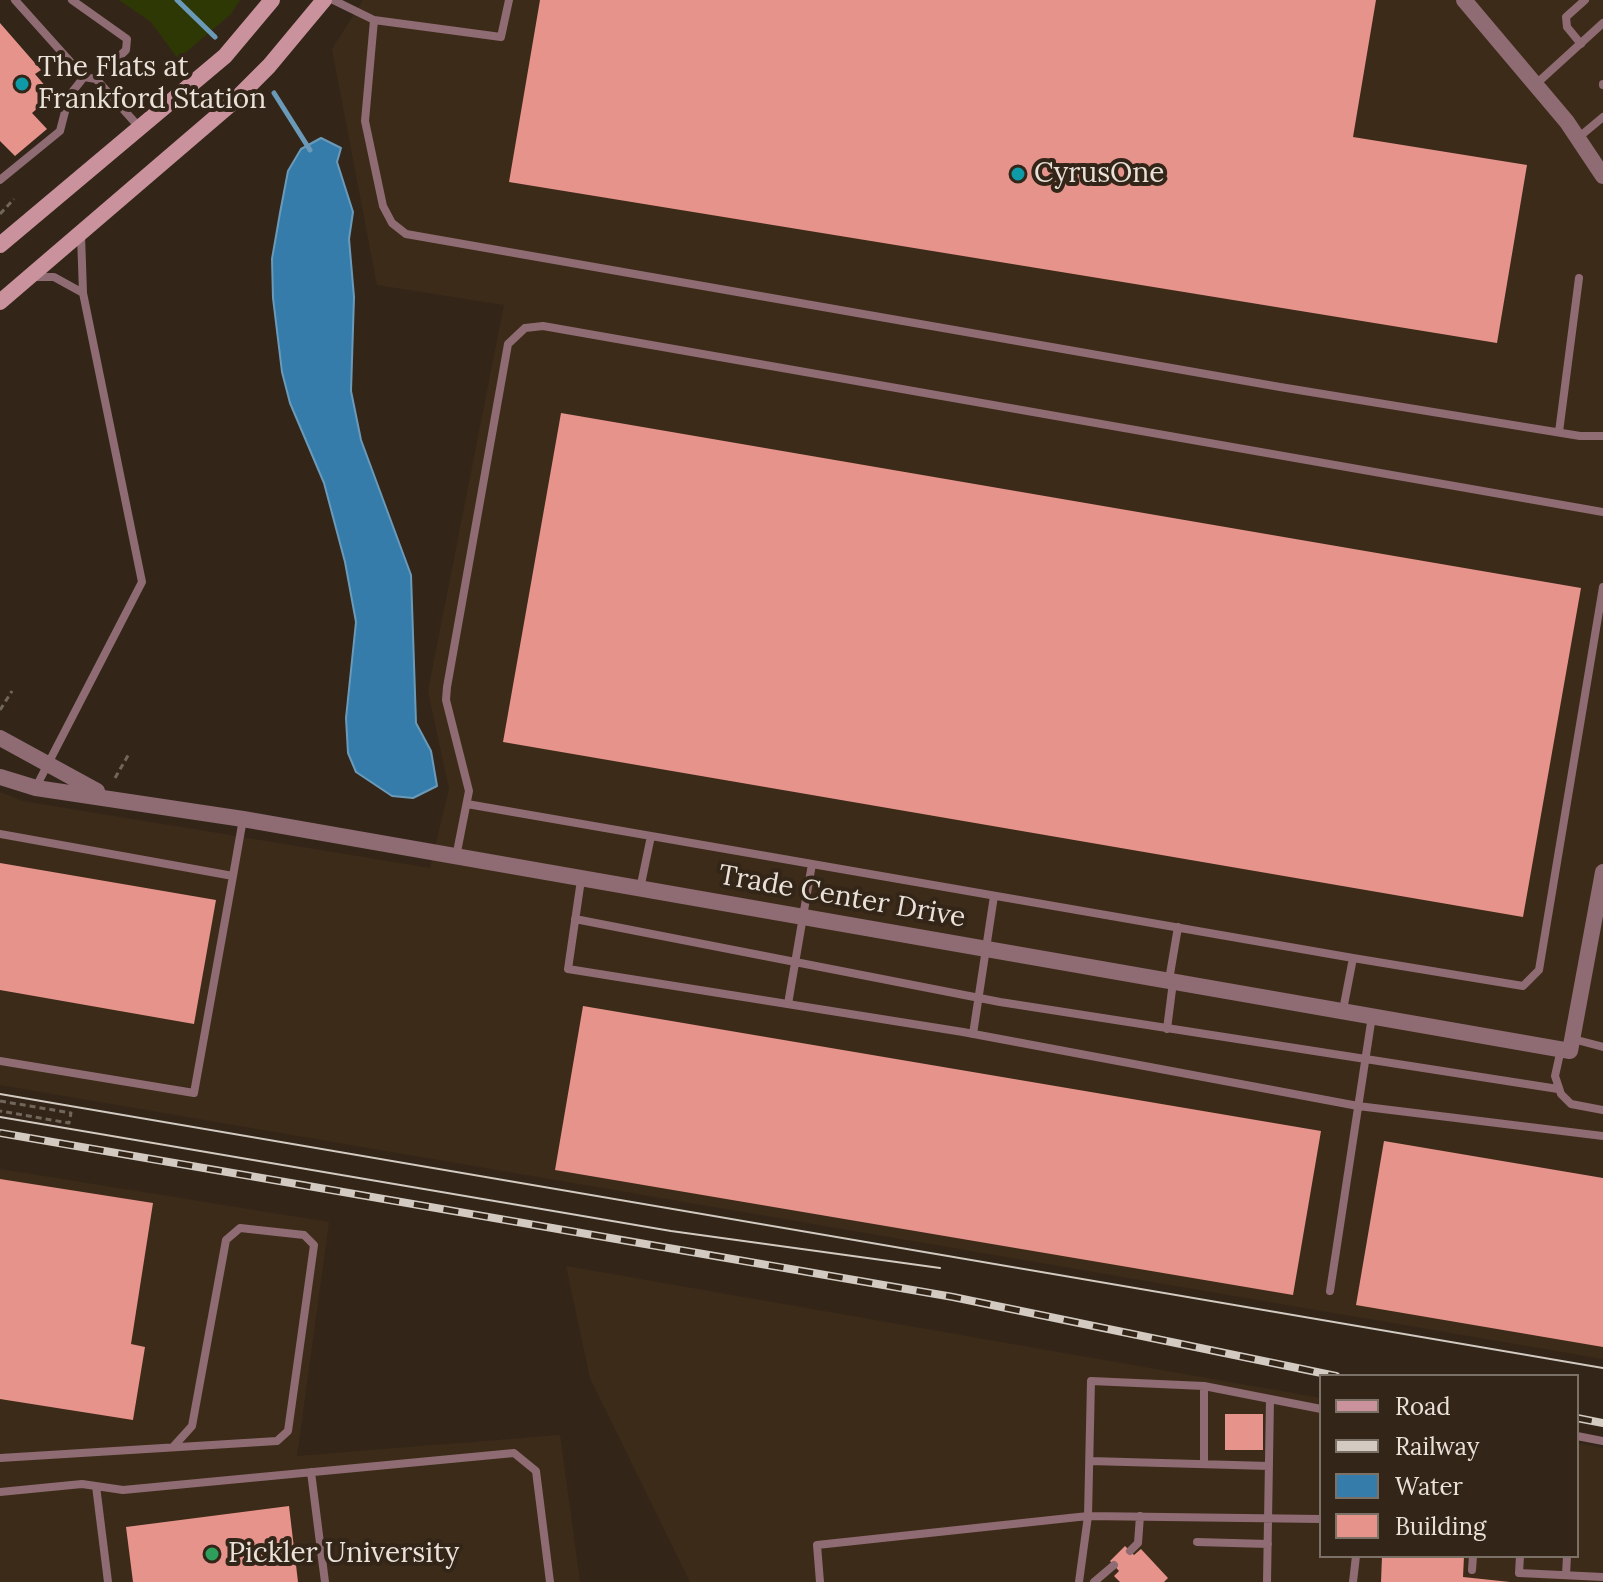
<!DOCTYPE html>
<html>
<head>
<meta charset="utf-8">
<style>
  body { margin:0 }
  #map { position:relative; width:1603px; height:1582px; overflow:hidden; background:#332619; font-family:Lora,serif }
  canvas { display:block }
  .legend { position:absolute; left:1319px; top:1374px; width:260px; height:184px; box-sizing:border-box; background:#332619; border:2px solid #7c7166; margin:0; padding:10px 14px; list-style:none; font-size:24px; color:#eae1d9 }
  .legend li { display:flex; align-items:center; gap:16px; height:40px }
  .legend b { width:40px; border:2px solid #7c7166 }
</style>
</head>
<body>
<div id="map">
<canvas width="1603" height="1582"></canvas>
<ul class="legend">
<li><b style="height:10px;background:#ca929d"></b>Road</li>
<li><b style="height:10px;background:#d3cac1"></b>Railway</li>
<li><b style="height:22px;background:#357cab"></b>Water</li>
<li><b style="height:22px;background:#e6938c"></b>Building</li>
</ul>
</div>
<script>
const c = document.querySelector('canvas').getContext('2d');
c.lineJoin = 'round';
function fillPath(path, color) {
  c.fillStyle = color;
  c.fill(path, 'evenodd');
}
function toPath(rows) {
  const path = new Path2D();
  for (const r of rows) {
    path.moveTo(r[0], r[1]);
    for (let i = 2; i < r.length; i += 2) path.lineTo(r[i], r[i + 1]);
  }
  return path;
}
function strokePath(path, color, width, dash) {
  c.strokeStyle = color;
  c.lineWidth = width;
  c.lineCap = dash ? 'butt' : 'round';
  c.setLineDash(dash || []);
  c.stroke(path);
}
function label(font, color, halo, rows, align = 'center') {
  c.font = font + ' Lora,serif';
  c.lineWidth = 8;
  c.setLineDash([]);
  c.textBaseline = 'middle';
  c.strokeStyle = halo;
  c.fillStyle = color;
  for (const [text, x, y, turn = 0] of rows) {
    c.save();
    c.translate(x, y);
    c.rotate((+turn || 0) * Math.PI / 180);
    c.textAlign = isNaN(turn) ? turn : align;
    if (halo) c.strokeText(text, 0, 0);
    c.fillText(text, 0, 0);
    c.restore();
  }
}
fillPath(toPath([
  [363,0,1603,0,1603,1359,0,1085,0,792,23,801,430,868,449,789,428,691,504,305,377,285,332,49],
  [0,1169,329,1222,297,1456,560,1435,580,1582,0,1582],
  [566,1266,1321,1398,1321,1556,1577,1556,1577,1443,1603,1448,1603,1582,690,1582,590,1378]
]), '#3d2b19');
fillPath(toPath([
  [119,0,240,0,231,14,178,59,151,22]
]), '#2e3805');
const water = toPath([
  [321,138,341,148,337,162,353,212,349,239,354,297,351,391,361,440,411,575,416,723,431,751,437,786,413,798,392,796,356,772,348,753,346,718,356,622,345,562,324,483,290,403,282,372,273,298,272,259,280,213,288,171,301,149,321,138]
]);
fillPath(water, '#357cab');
strokePath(water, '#6b9ab9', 2);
strokePath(toPath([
  [177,0,215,37],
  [274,93,310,150]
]), '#6b9ab9', 5);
fillPath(toPath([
  [540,0,1376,0,1353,137,1527,165,1497,343,509,182],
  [0,23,41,70,35,74,53,95,32,113,47,129,15,156,0,141],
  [561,413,1581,588,1523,917,503,742],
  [0,863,216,900,194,1024,0,990],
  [583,1006,1321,1131,1293,1295,555,1170],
  [1384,1141,1603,1178,1603,1347,1356,1305],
  [0,1179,153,1203,131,1344,145,1347,133,1420,0,1399],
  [1225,1414,1263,1414,1263,1450,1225,1450],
  [289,1506,298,1582,133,1582,126,1527],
  [1125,1546,1134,1555,1141,1549,1168,1578,1164,1582,1120,1582,1114,1576,1119,1571,1110,1561],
  [1382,1556,1464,1556,1463,1577,1510,1582,1381,1582]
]), '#e6938c');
strokePath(toPath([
  [0,214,14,199],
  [0,710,12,691],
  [115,778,130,752],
  [0,1101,71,1113,69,1123,0,1111]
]), '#71665a', 3, [6, 4]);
strokePath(toPath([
  [15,0,84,77,96,79,140,128],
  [72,0,127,39,126,50,96,79],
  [333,0,374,20,501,37,509,0],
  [374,20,365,121,383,206,392,223,406,234,1280,387,1580,436,1603,436],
  [1581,44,1567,27,1566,17,1585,0],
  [1603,84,1603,85],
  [1535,85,1603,23],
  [1578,138,1603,117],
  [0,180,60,131,69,96,84,77],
  [30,277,54,277,83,293,81,235],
  [1559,432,1579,278],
  [36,787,142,582,83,293],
  [467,804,1353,958],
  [0,834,233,876,243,819],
  [456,857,469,791,446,700,447,687,508,344,525,328,543,326,1603,512],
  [581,880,568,969,963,1032,1358,1106,1603,1136],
  [640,889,651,836],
  [575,919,1000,1002,1558,1089],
  [1169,980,1178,927],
  [788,1004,812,864],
  [1343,1010,1353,958,1523,986,1539,970,1603,587],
  [1167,1029,1173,982],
  [973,1034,994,896],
  [1573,1039,1603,1047],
  [1561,1049,1555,1076,1561,1094,1571,1104,1603,1110],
  [0,1061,194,1093,233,876],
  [1330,1291,1372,1016],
  [1204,1386,1204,1464],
  [1577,1436,1603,1441],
  [0,1458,277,1441,288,1431,304,1317,314,1245,304,1235,240,1228,226,1240,192,1426,173,1447],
  [1090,1461,1269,1466],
  [311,1472,325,1582],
  [96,1486,108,1582],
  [0,1492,82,1484,123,1490,514,1453,536,1471,550,1582],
  [1197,1542,1268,1544],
  [1130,1551,1138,1543,1140,1516],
  [1520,1556,1519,1573,1603,1577],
  [1472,1570,1473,1556],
  [1566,1575,1567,1556],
  [820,1582,817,1545,1088,1516,1091,1381,1204,1386,1321,1409],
  [1079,1582,1088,1516,1321,1519],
  [1094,1582,1114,1565],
  [1267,1582,1270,1399],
  [1353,1582,1356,1556]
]), '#8f6c73', 8);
strokePath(toPath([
  [1464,0,1567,122,1603,176],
  [0,738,97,791],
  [0,777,36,788,243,819,1570,1051,1603,872]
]), '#8f6c73', 16);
strokePath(toPath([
  [0,245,225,56,272,0],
  [0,302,231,104,269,66,324,0]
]), '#ca929d', 16);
strokePath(toPath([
  [0,1094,1603,1368],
  [0,1117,671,1231,940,1268]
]), '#d3cac1', 2);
const rail = toPath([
  [0,1133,953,1297,1336,1376],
  [1577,1418,1603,1423]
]);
strokePath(rail, '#d3cac1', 8);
strokePath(rail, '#332619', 5, [15]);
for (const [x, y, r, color] of [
  [22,84,8,"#0f9aa8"],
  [1018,174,8,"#0f9aa8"],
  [212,1554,8,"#2e9e5b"]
]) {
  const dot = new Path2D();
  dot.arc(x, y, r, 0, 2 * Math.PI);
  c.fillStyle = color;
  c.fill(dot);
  strokePath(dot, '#332619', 3);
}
label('28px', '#eae1d9', '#332619', [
  ["The Flats at",38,68],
  ["Frankford Station",38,100],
  ["CyrusOne",1034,174],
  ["Pickler University",228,1554]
], 'left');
label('28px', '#eae1d9', '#332619', [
  ["Trade Center Drive",842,897,10]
]);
</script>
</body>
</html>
